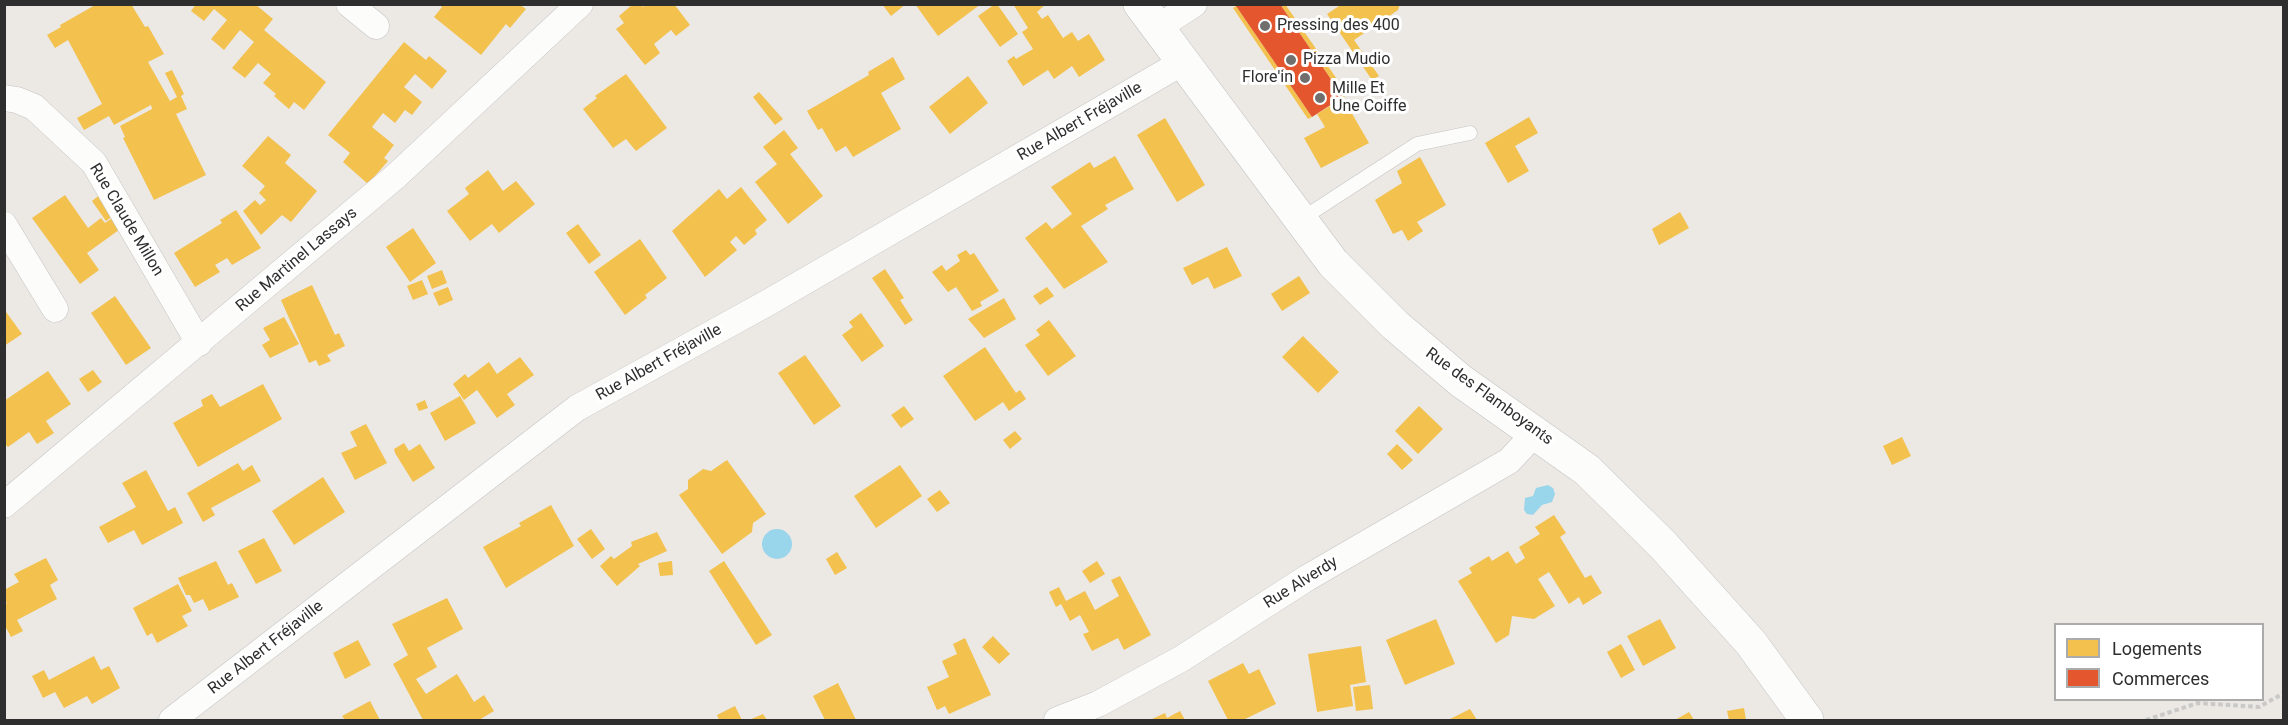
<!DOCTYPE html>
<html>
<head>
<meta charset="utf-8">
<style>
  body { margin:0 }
  #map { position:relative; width:2288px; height:725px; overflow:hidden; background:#ece8e4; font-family:Roboto,sans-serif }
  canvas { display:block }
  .frame { position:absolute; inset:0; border:6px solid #2e2e2e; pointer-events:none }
  .legend { position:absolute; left:2054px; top:623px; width:210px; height:78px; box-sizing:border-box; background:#fff; border:2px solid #ababab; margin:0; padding:8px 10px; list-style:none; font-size:18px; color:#2e2e2e }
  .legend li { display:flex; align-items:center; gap:12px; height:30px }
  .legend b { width:30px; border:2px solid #ababab }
</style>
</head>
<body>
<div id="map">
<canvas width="2288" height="725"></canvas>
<div class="frame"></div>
<ul class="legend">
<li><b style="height:16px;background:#f2c14e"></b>Logements</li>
<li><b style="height:16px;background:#e4572e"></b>Commerces</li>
</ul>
</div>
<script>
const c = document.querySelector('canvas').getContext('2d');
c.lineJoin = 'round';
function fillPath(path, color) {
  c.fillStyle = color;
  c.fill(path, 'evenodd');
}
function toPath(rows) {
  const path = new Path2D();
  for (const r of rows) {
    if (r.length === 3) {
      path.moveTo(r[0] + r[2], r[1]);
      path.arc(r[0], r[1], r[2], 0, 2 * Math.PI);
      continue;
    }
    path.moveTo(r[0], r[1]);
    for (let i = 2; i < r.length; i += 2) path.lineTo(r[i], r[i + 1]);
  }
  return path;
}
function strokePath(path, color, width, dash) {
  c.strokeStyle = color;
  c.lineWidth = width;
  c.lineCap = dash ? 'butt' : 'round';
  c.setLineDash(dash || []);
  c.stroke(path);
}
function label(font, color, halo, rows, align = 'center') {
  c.font = font + ' Roboto,sans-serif';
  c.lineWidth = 6;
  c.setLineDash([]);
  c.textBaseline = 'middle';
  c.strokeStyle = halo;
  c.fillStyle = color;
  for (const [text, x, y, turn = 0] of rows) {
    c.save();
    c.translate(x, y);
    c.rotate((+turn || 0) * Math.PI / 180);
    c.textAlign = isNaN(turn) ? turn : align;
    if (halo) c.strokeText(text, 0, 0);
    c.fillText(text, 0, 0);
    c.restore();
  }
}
fillPath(toPath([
  [1548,485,1553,488,1555,494,1552,502,1542,505,1533,515,1527,514,1524,510,1525,498,1533,496,1536,488],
  [777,544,15]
]), '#99d6ec');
fillPath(toPath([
  [97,4,131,4,145,27,148,26,164,54,148,62,170,101,177,97,165,73,172,70,184,94,181,96,187,109,176,114,206,175,154,200,123,138,125,137,120,126,152,109,151,105,114,125,109,116,84,130,77,118,102,104,68,40,55,48,47,35,61,27,60,25],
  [196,4,255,4,273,19,264,30,326,82,304,110,294,102,289,109,274,96,276,94,263,83,271,74,258,63,245,78,232,68,254,42,240,30,224,50,211,39,227,20,214,9,204,21,191,11],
  [439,4,519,4,526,9,510,28,506,24,481,55,434,17,442,7],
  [633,4,641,4,643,7,646,4,674,4,690,25,676,36,671,30,654,44,660,53,645,65,616,29,624,23,619,16],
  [882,4,906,4,891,16],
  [915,4,981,4,938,36],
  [995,4,997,4,1018,34,1000,47,978,16],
  [1013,4,1046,4,1037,12,1042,19,1048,15,1063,38,1072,32,1078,41,1089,34,1105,60,1079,77,1072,66,1054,79,1048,70,1023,86,1007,61,1014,56,1016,59,1033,49,1022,32,1028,28],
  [1280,4,1285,4,1348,95,1343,97],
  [1342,4,1400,4,1398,10,1354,40,1379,76,1372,80,1327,14],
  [1236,6,1312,117,1308,119,1233,8],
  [404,42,426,60,429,56,447,71,432,89,415,74,404,87,422,102,412,115,405,110,395,123,383,113,372,127,394,145,384,158,388,161,368,184,343,162,350,153,328,135],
  [893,57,905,79,881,93,901,129,853,157,846,146,836,152,822,128,818,130,807,111,869,75,868,72],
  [626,74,667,128,636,151,626,139,613,148,583,109,597,98,595,96],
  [968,76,988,103,950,134,929,107],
  [759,92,783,119,775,125,753,97],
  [1343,98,1369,143,1321,168,1304,138,1325,127,1317,114],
  [1529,117,1538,133,1515,146,1529,171,1508,183,1485,143],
  [1165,118,1205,185,1177,202,1137,135],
  [784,130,798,148,790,154,823,196,788,224,755,182,777,164,763,147],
  [268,136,291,155,285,163,317,191,291,222,282,215,261,235,243,211,255,200,260,205,266,200,259,193,265,186,242,166],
  [1115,156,1134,189,1105,205,1108,209,1081,226,1108,262,1064,289,1025,238,1046,222,1052,229,1072,214,1051,187,1090,162,1094,168],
  [1420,157,1446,205,1417,222,1423,231,1408,241,1402,230,1393,234,1375,200,1402,183,1397,171],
  [488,170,503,191,516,181,535,204,499,233,492,224,470,241,447,211,469,194,465,188],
  [741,187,767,220,755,230,757,234,744,245,736,236,730,242,737,250,705,277,672,231,719,189,727,199],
  [101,194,116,214,106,221,92,201],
  [65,195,88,228,101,218,105,223,117,215,123,227,87,253,99,270,80,284,32,218],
  [236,210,261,248,232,265,227,258,215,265,220,272,195,287,174,253,222,223,220,220],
  [1680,212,1689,228,1659,245,1652,229],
  [578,224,601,255,589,264,566,233],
  [413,228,436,263,410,282,386,247],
  [640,239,667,278,645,295,647,298,625,315,594,272],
  [1227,247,1242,276,1214,289,1208,277,1192,285,1183,268],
  [966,250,970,255,974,253,999,291,980,302,982,306,972,311,956,287,948,292,932,272,942,265,946,271,960,261,957,255],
  [885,269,904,298,900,300,913,320,905,325,872,278],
  [442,270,447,283,432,289,427,276],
  [1299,276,1310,293,1282,311,1271,294],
  [422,280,428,294,413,300,407,286],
  [312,285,335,335,339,333,345,346,327,355,331,361,319,366,316,360,309,363,281,300],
  [448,287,453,300,439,306,433,293],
  [1047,287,1054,296,1040,305,1033,296],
  [115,296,151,348,126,365,91,313],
  [1004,298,1016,319,984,338,968,319],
  [4,309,22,334,4,346],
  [861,313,884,346,862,362,842,335,853,327,849,322],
  [284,317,299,344,270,358,262,345,270,340,263,328],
  [1049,320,1076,356,1048,376,1025,345,1040,335,1036,330],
  [1303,336,1339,372,1318,393,1282,357],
  [985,347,1016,393,1020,390,1026,399,1009,411,1003,402,975,421,943,376],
  [805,355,841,406,814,425,778,373],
  [520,357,534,375,507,394,515,405,497,418,477,390,464,400,453,384,465,374,468,378,489,362,497,374],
  [93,370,102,382,88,392,79,379],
  [48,371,71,404,46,421,54,433,37,444,29,432,8,447,4,443,4,401],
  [263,384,282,419,198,467,173,423,203,406,201,400,212,394,220,407],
  [460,396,476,423,445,441,430,413],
  [425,400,428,408,419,411,416,404],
  [904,406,914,419,901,428,891,415],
  [1419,406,1443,429,1418,454,1395,431],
  [366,424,387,463,355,480,341,453,357,446,350,432],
  [1015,431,1022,439,1010,449,1003,440],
  [1902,437,1911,456,1892,465,1883,446],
  [404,443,409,451,420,444,435,468,413,482,395,453,394,449],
  [1397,444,1413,460,1402,470,1387,454],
  [727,460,766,514,753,523,752,532,722,554,679,495,688,489,688,480,703,469,711,471],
  [238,463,243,471,252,465,261,481,211,508,215,515,203,522,187,493],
  [900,465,922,496,876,528,854,496],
  [146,470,168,511,175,507,183,523,142,545,134,530,108,543,99,527,136,507,122,483],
  [323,477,345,512,294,545,272,511],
  [940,490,950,503,937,512,927,499],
  [551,505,574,546,506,588,483,547,521,526,519,523],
  [1554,515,1566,533,1560,537,1585,578,1591,575,1602,593,1583,605,1579,597,1569,604,1549,572,1538,579,1555,606,1534,619,1512,616,1509,635,1496,643,1458,581,1472,573,1469,568,1489,556,1492,561,1508,551,1516,564,1525,558,1519,547,1540,534,1535,527],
  [591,529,605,549,592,559,577,539],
  [657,532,667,551,638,564,640,566,617,586,600,566,611,556,614,559,632,546,631,542],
  [264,538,282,571,256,584,238,551],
  [837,552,847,568,835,575,826,559],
  [46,558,58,580,50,585,57,599,17,620,23,631,11,637,4,624,4,605,7,603,4,599,4,590,19,582,14,574],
  [216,561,228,585,232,583,239,597,209,611,203,599,194,603,190,595,186,595,178,578],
  [672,561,673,575,660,576,658,563],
  [724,561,772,635,756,645,709,571],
  [1097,561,1105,574,1090,583,1082,571],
  [1120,576,1151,635,1124,650,1118,638,1092,651,1083,634,1089,632,1080,615,1070,621,1061,604,1056,607,1049,592,1059,587,1066,601,1085,591,1095,610,1119,596,1111,580],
  [178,584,192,611,182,616,188,626,157,643,152,633,147,636,133,608],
  [447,598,463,629,427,648,437,667,416,679,426,694,457,674,474,702,484,695,494,711,479,720,423,720,393,664,408,655,392,624],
  [1436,619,1455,664,1405,685,1386,640],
  [1660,619,1676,648,1643,666,1627,636],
  [993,636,1010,654,999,664,982,647],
  [965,638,991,695,949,714,945,706,937,710,927,687,949,677,942,661,957,654,953,644],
  [358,640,371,665,345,679,333,653],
  [1621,644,1635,670,1621,678,1607,652],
  [1361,646,1366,682,1350,685,1353,706,1317,712,1308,654],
  [94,656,101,670,109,666,120,688,92,704,87,696,64,708,55,692,43,698,32,676,44,670,49,680],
  [1243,663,1249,674,1259,669,1276,704,1243,720,1228,720,1208,681],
  [838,683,856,720,825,720,813,696],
  [1370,685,1373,709,1356,711,1353,687],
  [370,701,380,720,345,720,342,716],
  [735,706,742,720,719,720,717,715],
  [1744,708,1746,720,1729,720,1727,711],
  [1470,709,1477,720,1448,720],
  [1180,711,1185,720,1150,720,1165,713,1167,718],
  [1689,712,1694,720,1675,720],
  [763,714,767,720,749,720]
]), '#f2c14e');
fillPath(toPath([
  [1238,4,1280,4,1343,97,1312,117,1236,6]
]), '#e4572e');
const lane = toPath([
  [1300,220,1417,144,1470,133]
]);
const street = toPath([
  [349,4,376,26],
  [1157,28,1194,4],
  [4,98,17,100,34,107,94,163,199,343],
  [4,225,55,309],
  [4,505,396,176,580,4],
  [172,720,577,408,769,302,1183,62],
  [1057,720,1098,704,1181,659,1307,578,1509,461,1536,432]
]);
const secondary = toPath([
  [1140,4,1333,263,1395,325,1461,381,1587,470,1663,545,1751,643,1807,720]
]);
strokePath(lane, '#c5c4c5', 15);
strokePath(street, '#c5c4c5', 27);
strokePath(secondary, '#c5c4c5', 34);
strokePath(toPath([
  [2146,720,2198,703,2259,707,2284,693]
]), '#c9c9c8', 4, [4.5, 3]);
strokePath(lane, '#fcfcfb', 14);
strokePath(street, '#fcfcfb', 26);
strokePath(secondary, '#fcfcfb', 33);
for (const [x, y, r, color] of [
  [1265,26,6,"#706f6e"],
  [1291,60,6,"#706f6e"],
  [1305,78,6,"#706f6e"],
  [1320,98,6,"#706f6e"]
]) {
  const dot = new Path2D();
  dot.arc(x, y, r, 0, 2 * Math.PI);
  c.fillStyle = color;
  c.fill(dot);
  strokePath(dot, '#fff', 2);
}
label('16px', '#2e2e2e', '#fff', [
  ["Pressing des 400",1277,26],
  ["Pizza Mudio",1303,60],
  ["Flore'in",1293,78,"right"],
  ["Mille Et",1332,89],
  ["Une Coiffe",1332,107]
], 'left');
label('16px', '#2e2e2e', '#fff', [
  ["Rue Albert Fréjaville",1080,122,-30],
  ["Rue Claude Millon",126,220,59],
  ["Rue Martinel Lassays",297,260,-40],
  ["Rue Albert Fréjaville",659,363,-29],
  ["Rue des Flamboyants",1489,397,36],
  ["Rue Alverdy",1301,583,-32],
  ["Rue Albert Fréjaville",266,648,-38]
]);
</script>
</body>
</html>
